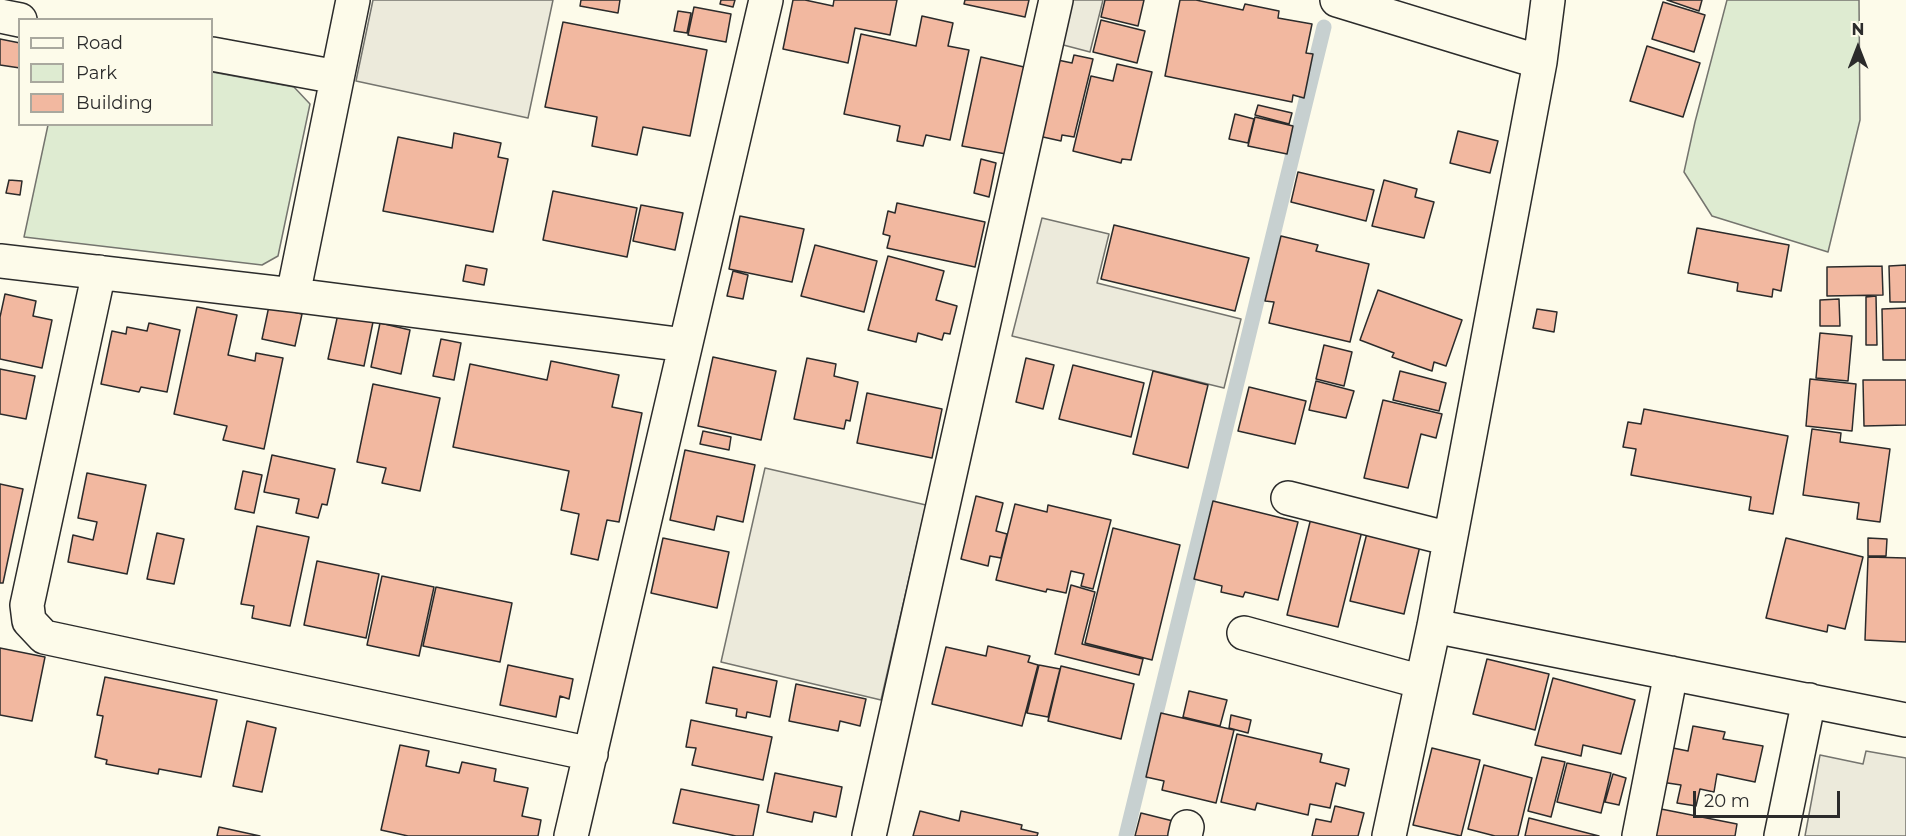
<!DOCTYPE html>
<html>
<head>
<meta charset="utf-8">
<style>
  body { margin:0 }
  #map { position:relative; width:1906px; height:836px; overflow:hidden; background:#fdfbea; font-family:Montserrat,sans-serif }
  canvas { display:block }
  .legend { position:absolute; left:18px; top:18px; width:195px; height:108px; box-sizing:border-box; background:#fdfbea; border:2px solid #a9a89e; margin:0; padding:8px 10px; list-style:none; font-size:18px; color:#2b2b2b }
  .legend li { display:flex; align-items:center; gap:12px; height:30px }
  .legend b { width:30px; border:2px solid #a9a89e }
  .north { position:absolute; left:1828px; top:18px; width:60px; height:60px; -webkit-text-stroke:4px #fdfbea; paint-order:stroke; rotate:0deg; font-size:16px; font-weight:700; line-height:24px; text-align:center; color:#2b2b2b }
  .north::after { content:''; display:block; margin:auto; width:21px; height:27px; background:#2b2b2b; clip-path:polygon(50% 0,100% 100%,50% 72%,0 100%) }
  .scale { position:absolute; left:1693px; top:791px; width:147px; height:27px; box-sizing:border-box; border:3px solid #2b2b2b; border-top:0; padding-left:8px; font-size:18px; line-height:21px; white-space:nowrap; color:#2b2b2b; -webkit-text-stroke:4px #fdfbea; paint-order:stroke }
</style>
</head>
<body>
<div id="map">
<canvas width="1906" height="836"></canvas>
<ul class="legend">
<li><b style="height:8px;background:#fdfbea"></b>Road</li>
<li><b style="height:16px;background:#deebd1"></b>Park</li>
<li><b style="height:16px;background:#f2b8a0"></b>Building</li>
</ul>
<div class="north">N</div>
<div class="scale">20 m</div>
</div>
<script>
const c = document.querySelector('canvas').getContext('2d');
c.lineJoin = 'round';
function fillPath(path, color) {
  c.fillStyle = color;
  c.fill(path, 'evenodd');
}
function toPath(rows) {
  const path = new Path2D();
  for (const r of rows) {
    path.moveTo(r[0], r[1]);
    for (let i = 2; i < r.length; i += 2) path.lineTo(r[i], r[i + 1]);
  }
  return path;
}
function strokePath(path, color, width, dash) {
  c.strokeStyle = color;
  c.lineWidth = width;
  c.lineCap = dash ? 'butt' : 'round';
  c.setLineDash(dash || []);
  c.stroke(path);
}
const green = toPath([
  [1727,0,1859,0,1860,120,1828,252,1712,216,1684,172,1695,122,1727,0],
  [212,72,294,87,310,104,278,256,262,265,24,237,48,125,212,124,212,72]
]);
fillPath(green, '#deebd1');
strokePath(green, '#74746e', 1.5);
const parking = toPath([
  [373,0,553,0,528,118,356,81,373,0],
  [1062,0,1103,0,1090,52,1052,42,1062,0],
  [1042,218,1109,234,1097,283,1241,319,1224,388,1012,336,1042,218],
  [765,468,926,505,881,700,721,662,765,468],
  [1866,751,1906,758,1906,836,1805,836,1820,755,1863,764,1866,751]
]);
fillPath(parking, '#eceadb');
strokePath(parking, '#74746e', 1.5);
strokePath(toPath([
  [1126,836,1324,27]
]), '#c7d0d0', 15);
const building = toPath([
  [581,0,620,0,618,13,580,6,581,0],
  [721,0,735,0,733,7,720,4,721,0],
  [793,0,805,0,833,6,834,0,897,0,890,35,855,28,848,63,783,49,793,0],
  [965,0,1029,0,1025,17,964,4,965,0],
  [1105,0,1144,0,1138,26,1101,17,1105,0],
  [1180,0,1196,0,1243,10,1245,4,1279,11,1278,18,1312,24,1306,53,1313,54,1304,98,1293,95,1292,102,1165,76,1180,0],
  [1667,0,1702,0,1699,11,1667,0],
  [1663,2,1705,15,1694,52,1652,39,1663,2],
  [694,7,731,14,726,42,688,35,694,7],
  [678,11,691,13,687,33,674,31,678,11],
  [922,16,953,23,948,46,969,50,950,140,926,135,923,146,897,141,900,126,844,114,861,34,916,46,922,16],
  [1101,20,1145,31,1137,63,1093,52,1101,20],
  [563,22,707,50,690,136,643,127,637,155,592,146,597,117,545,107,563,22],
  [0,39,20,43,20,68,0,65,0,39],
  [1647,46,1700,63,1683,117,1630,101,1647,46],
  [1074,55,1093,59,1074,137,1062,135,1061,141,1034,135,1056,76,1049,75,1053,59,1072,63,1074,55],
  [981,57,1024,67,1006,154,962,146,981,57],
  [1117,64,1152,72,1131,160,1122,159,1121,163,1073,151,1091,76,1113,81,1117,64],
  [1258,105,1292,113,1289,124,1255,115,1258,105],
  [1235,114,1254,119,1248,143,1229,139,1235,114],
  [1255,117,1293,126,1287,154,1248,146,1255,117],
  [1458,131,1498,141,1490,173,1450,163,1458,131],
  [454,133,501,143,498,157,508,159,493,232,383,211,398,137,452,148,454,133],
  [981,159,996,163,989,197,974,193,981,159],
  [1298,172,1374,190,1366,221,1291,202,1298,172],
  [9,180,22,181,20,195,6,193,9,180],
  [1384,180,1417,189,1415,197,1434,202,1424,238,1372,226,1384,180],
  [553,191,637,208,627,257,543,240,553,191],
  [897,203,985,222,975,267,887,248,890,236,883,234,888,211,895,213,897,203],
  [641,205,683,213,675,250,633,241,641,205],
  [740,216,804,229,792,282,729,269,740,216],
  [1114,225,1249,258,1235,311,1101,279,1114,225],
  [1697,228,1789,245,1781,291,1773,289,1772,297,1737,291,1738,283,1688,273,1697,228],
  [1281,236,1318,245,1316,251,1369,264,1350,342,1269,323,1274,302,1265,301,1281,236],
  [815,245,877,261,864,312,801,296,815,245],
  [888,256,944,271,936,300,957,306,950,334,944,333,942,340,918,333,916,342,868,330,888,256],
  [466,265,487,269,484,285,463,281,466,265],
  [1906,265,1906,302,1890,302,1889,266,1906,265],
  [1882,266,1883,295,1827,296,1827,267,1882,266],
  [733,271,748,275,743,299,727,296,733,271],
  [1378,290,1462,320,1446,366,1434,362,1432,371,1392,357,1394,353,1360,340,1378,290],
  [5,294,36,301,33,316,52,320,42,368,0,359,0,317,5,294],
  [1876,296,1877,345,1866,345,1866,297,1876,296],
  [1839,299,1840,326,1820,326,1820,300,1839,299],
  [269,306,302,314,295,346,262,339,269,306],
  [197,307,237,315,228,355,255,361,256,353,283,358,264,449,223,440,227,426,174,414,197,307],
  [1906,308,1906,360,1883,360,1882,309,1906,308],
  [1537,309,1557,312,1554,332,1533,328,1537,309],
  [338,314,373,322,364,366,328,359,338,314],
  [149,323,180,330,167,392,141,387,139,392,101,384,112,331,126,334,127,327,147,331,149,323],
  [380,323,410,330,401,374,371,367,380,323],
  [1820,333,1852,336,1848,381,1816,378,1820,333],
  [441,339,461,343,454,380,433,376,441,339],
  [1324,345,1352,352,1344,386,1316,379,1324,345],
  [713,357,776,371,761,440,698,426,713,357],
  [807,358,836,364,834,376,858,382,850,421,846,420,844,429,794,419,807,358],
  [1026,358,1054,365,1043,409,1016,402,1026,358],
  [551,361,619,375,612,407,642,413,619,522,607,520,598,560,571,554,579,514,561,510,569,471,453,447,470,364,547,380,551,361],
  [1073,365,1144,383,1131,437,1059,419,1073,365],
  [0,369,35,376,26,419,0,414,0,369],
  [1153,371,1208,385,1188,468,1133,454,1153,371],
  [1400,371,1446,383,1439,411,1393,400,1400,371],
  [1810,379,1856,384,1852,431,1806,426,1810,379],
  [1863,380,1906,380,1906,425,1864,426,1863,380],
  [1316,381,1354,391,1346,418,1309,410,1316,381],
  [373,384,440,398,420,491,382,483,386,468,357,462,373,384],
  [1249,387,1306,401,1295,444,1238,431,1249,387],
  [867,393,942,409,932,458,857,443,867,393],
  [1383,400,1442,414,1436,438,1421,434,1408,488,1364,478,1383,400],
  [1644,409,1788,436,1773,514,1749,510,1751,497,1631,475,1636,449,1623,447,1628,422,1641,424,1644,409],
  [1812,429,1841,433,1840,442,1890,449,1880,522,1857,519,1859,503,1803,495,1812,429],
  [703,431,731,437,729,450,700,444,703,431],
  [685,450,755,465,743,522,717,516,714,530,670,520,685,450],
  [272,455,335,469,327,505,322,504,318,518,296,513,299,499,264,492,272,455],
  [243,471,262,475,254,513,235,509,243,471],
  [87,473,146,485,127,574,68,562,73,535,93,540,97,522,78,518,87,473],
  [0,484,23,489,3,583,0,583,0,484],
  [976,496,1003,503,996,531,1007,534,1001,558,990,556,988,566,961,559,976,496],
  [1213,501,1298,522,1278,600,1245,592,1243,597,1221,592,1222,586,1194,579,1213,501],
  [1015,504,1047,512,1048,505,1111,520,1093,589,1081,586,1084,574,1071,571,1066,593,1047,589,1046,592,996,580,1015,504],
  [1311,518,1362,531,1338,627,1287,615,1311,518],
  [257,526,309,537,290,626,252,618,254,606,241,604,257,526],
  [1113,528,1180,545,1152,660,1085,643,1113,528],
  [157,533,184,539,174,584,147,579,157,533],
  [1367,533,1420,546,1404,614,1350,601,1367,533],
  [663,538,729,552,717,608,651,593,663,538],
  [1786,538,1863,557,1845,629,1828,625,1827,632,1766,618,1786,538],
  [1868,538,1887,539,1886,556,1868,556,1868,538],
  [1868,557,1906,558,1906,642,1865,640,1868,557],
  [317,561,379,574,366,638,304,625,317,561],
  [382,576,434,587,419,656,367,645,382,576],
  [1071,585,1095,592,1082,644,1143,659,1139,675,1055,654,1071,585],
  [436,587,512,603,500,662,423,646,436,587],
  [988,646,1030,656,1028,662,1038,665,1022,726,932,704,946,647,986,656,988,646],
  [0,648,45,657,32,721,0,715,0,648],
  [1487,659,1549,674,1535,730,1473,714,1487,659],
  [508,665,573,679,569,699,560,696,556,717,500,705,508,665],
  [1039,665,1060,669,1048,717,1027,713,1039,665],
  [1061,666,1134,684,1121,739,1048,721,1061,666],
  [713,667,777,681,770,717,747,712,746,718,736,716,737,709,706,703,713,667],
  [105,677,217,700,201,777,159,769,158,774,106,764,107,760,95,757,103,716,97,715,105,677],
  [1553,678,1635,700,1621,754,1583,745,1581,756,1535,745,1553,678],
  [796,684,866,699,860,726,840,721,838,731,789,721,796,684],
  [1189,691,1227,700,1220,726,1183,717,1189,691],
  [1161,713,1234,730,1216,803,1162,790,1164,781,1146,777,1161,713],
  [1231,715,1251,720,1248,733,1229,728,1231,715],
  [691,720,772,737,763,780,692,765,696,748,686,747,691,720],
  [247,721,276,728,262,792,233,786,247,721],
  [1693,726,1725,732,1723,739,1763,746,1755,782,1717,774,1714,792,1700,789,1696,806,1677,803,1681,785,1661,782,1668,747,1688,751,1693,726],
  [1237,734,1322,754,1320,762,1349,769,1345,786,1336,783,1330,808,1310,804,1308,815,1257,803,1255,810,1221,802,1237,734],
  [400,745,429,751,426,766,459,773,462,762,496,769,494,781,528,788,522,816,541,820,538,836,408,836,381,830,400,745],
  [1432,748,1480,760,1461,836,1413,825,1432,748],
  [1542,757,1565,762,1551,817,1528,811,1542,757],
  [1567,763,1611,773,1601,813,1557,802,1567,763],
  [1484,765,1532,778,1518,836,1495,836,1468,829,1484,765],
  [775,773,842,787,836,817,814,812,812,822,767,812,775,773],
  [1613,774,1626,778,1619,805,1605,802,1613,774],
  [681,789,759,805,753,836,736,836,673,823,681,789],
  [1335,806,1364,813,1358,836,1312,836,1316,819,1331,822,1335,806],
  [1651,807,1737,824,1735,836,1645,836,1651,807],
  [920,811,959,821,961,811,1022,825,1021,829,1038,833,1037,836,913,836,920,811],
  [1141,813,1177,822,1173,836,1135,836,1141,813],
  [1529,818,1599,836,1525,836,1529,818],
  [219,827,260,836,217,836,219,827]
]);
fillPath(building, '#f2b8a0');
strokePath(building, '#2b2b2b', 1.5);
const minor = toPath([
  [1337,0,1540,62],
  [0,16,20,20],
  [212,54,337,77],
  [0,261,293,295,685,345],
  [99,272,27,605,29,621,44,637,591,754],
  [293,295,353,0],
  [1288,498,1450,539],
  [1434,626,1906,720],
  [1244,633,1422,682],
  [571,836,766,0],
  [869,836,1056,0],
  [1185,836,1187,827],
  [1389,836,1434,626,1540,62,1548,0],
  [1639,836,1671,673],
  [1781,836,1809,700]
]);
strokePath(minor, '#2b2b2b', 36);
strokePath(minor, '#fdfbea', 33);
</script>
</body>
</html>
